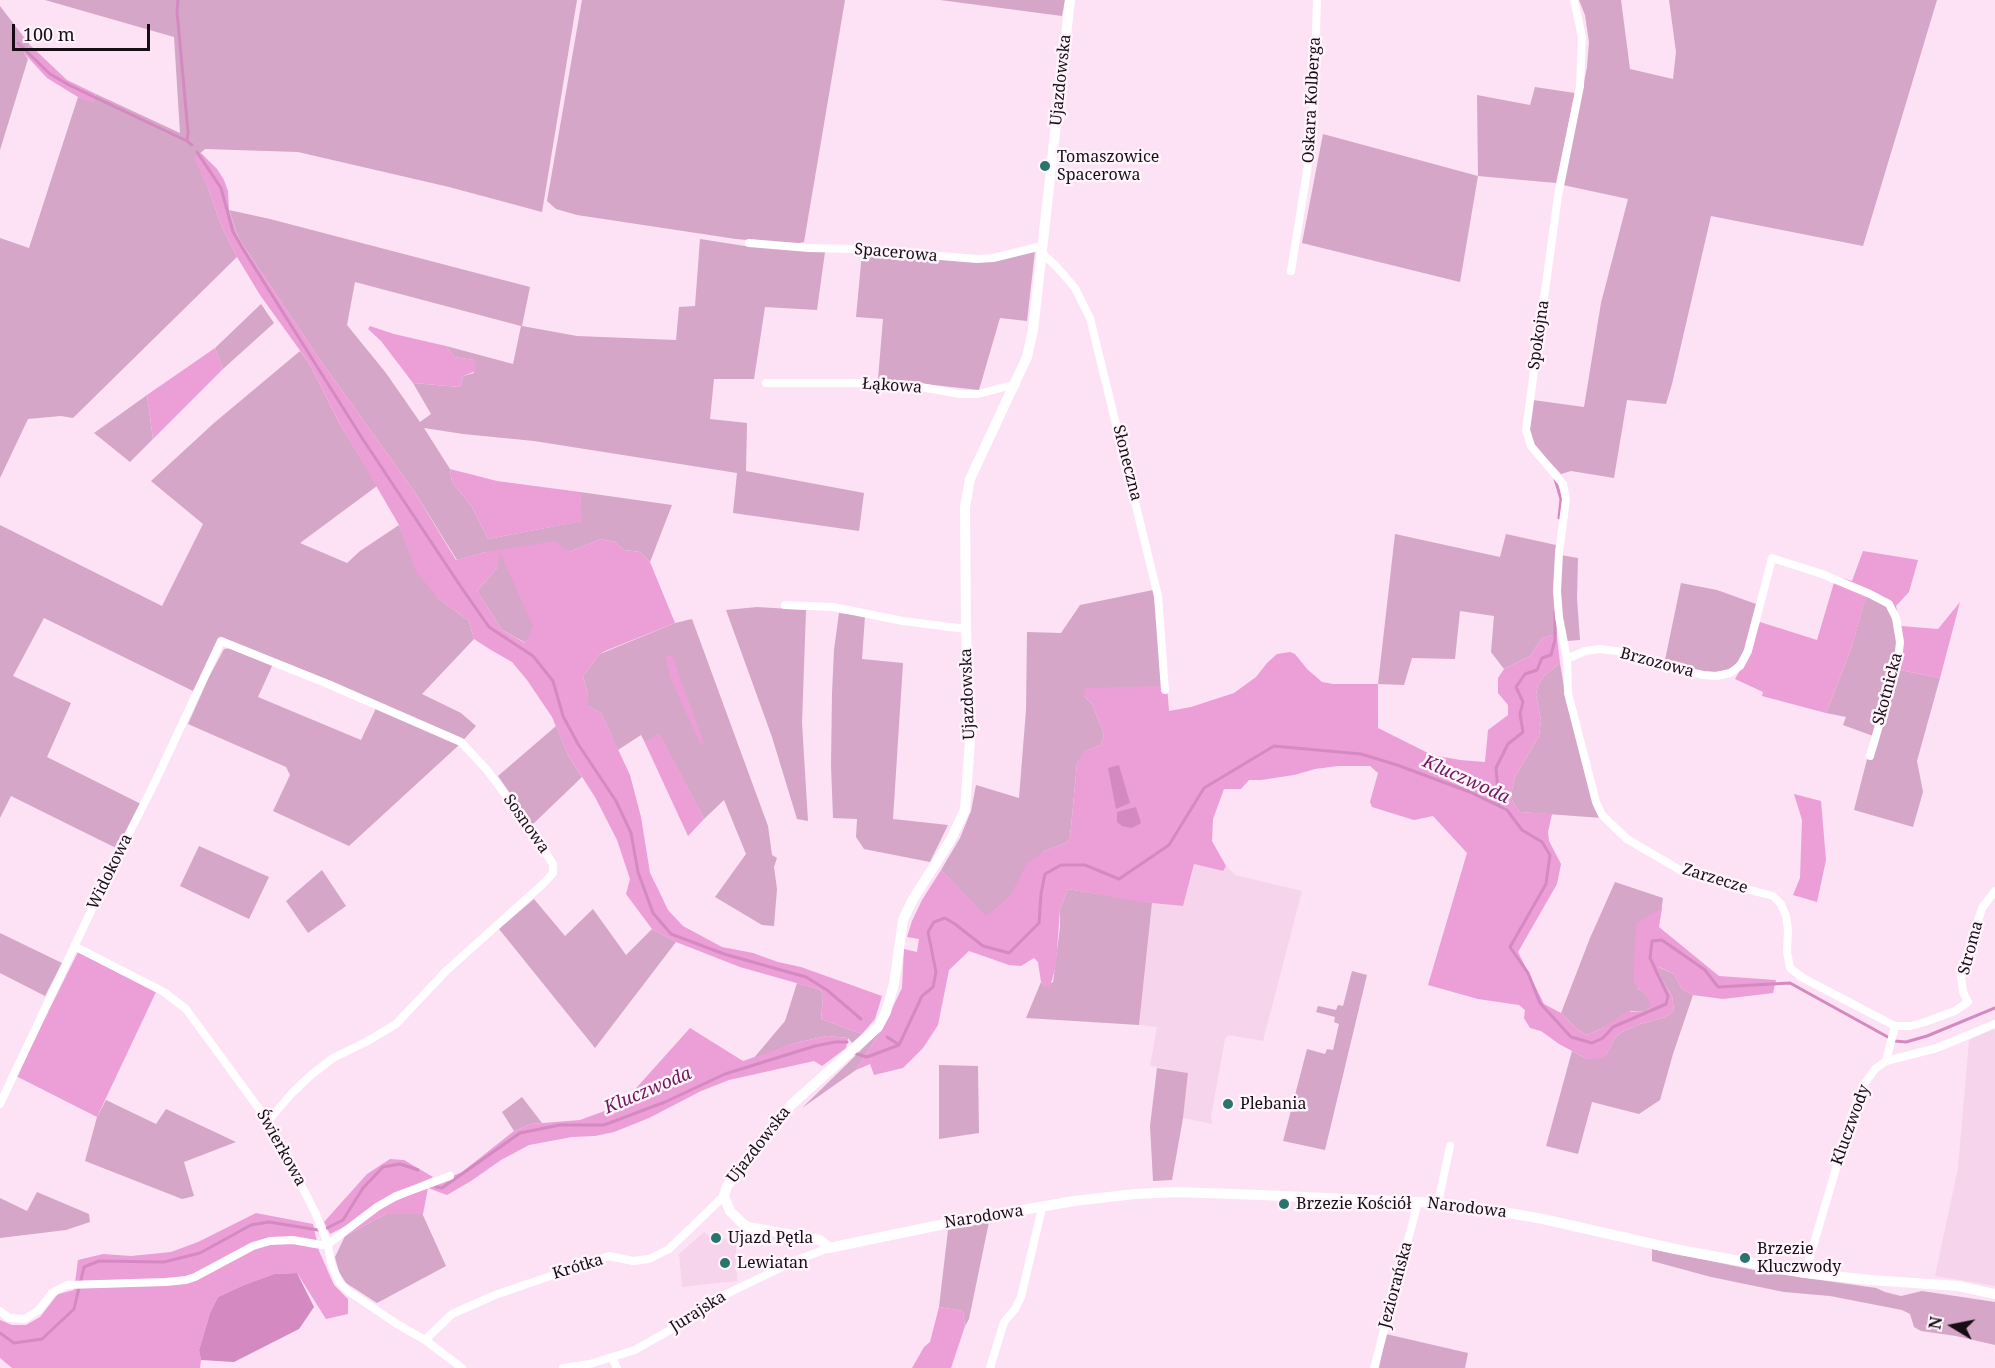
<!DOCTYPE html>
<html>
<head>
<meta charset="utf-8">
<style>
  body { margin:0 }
  #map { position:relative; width:1995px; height:1368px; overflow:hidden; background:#fce2f4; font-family:"Noto Serif",serif }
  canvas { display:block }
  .north { position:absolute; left:1923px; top:1296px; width:60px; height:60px; -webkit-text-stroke:4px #fff4fc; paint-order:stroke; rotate:280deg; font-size:16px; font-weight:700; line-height:24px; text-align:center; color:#160e14 }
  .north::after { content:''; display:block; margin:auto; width:21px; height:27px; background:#160e14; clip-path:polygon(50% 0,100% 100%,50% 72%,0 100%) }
  .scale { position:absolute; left:12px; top:24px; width:138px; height:27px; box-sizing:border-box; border:3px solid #160e14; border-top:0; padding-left:8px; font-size:18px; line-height:21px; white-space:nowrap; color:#160e14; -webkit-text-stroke:4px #fff4fc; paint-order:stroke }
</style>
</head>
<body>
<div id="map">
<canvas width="1995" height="1368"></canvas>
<div class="north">N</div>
<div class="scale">100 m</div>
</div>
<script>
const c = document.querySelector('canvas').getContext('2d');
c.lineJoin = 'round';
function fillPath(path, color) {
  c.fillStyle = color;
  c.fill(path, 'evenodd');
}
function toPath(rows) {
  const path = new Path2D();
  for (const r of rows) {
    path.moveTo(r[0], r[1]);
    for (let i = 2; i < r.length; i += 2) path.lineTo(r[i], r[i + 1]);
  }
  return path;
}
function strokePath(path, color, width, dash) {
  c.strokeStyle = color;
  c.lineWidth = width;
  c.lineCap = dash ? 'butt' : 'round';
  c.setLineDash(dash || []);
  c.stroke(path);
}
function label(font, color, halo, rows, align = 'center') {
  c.font = font + ' "Noto Serif",serif';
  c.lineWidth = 5;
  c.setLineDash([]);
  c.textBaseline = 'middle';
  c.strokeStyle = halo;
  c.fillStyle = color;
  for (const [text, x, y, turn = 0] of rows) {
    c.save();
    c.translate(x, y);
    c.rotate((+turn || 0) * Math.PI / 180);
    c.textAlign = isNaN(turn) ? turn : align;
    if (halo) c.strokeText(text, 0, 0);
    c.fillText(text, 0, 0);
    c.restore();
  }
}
fillPath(toPath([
  [1194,864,1222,871,1226,866,1235,875,1302,891,1263,1041,1228,1035,1225,1039,1211,1117,1212,1124,1183,1118,1188,1073,1150,1066,1157,1027,1139,1025,1152,903,1183,906],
  [1995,1028,1995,1286,1935,1276,1958,1168,1969,1040],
  [704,1232,715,1240,746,1238,736,1242,737,1281,682,1287,679,1254]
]), '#f6d5ec');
fillPath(toPath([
  [45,0,577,0,542,212,449,187,298,152,205,149,195,158,209,191,222,227,237,257,73,418,61,416,28,419,0,478,0,238,29,248,78,97,93,102,96,94,180,133,174,37],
  [582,0,845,0,804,242,794,244,736,239,577,215,556,209,547,201],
  [940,0,1065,0,1062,16],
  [1579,0,1621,0,1630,69,1673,79,1676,52,1669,0,1937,0,1863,246,1711,216,1672,384,1666,404,1627,400,1614,478,1571,471,1561,474,1533,444,1528,429,1533,400,1584,407,1601,303,1628,199,1563,185,1587,67,1589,42,1585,15],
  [0,6,30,45,24,53,28,59,0,150],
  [1535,87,1575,93,1556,183,1478,176,1460,282,1302,243,1323,134,1478,176,1477,95,1530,105],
  [229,210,270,219,530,287,522,326,577,336,676,340,679,307,695,306,700,239,745,246,825,252,817,310,765,307,754,379,714,379,710,419,747,423,746,471,864,493,859,531,733,513,737,473,534,441,463,434,424,428,450,469,452,482,471,505,488,539,581,521,580,492,672,505,650,562,640,552,624,550,615,542,601,539,569,552,526,643,502,630,477,591,497,568,486,552,457,560,414,491,318,357,239,239],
  [355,282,521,326,513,364,446,346,454,357,474,360,474,373,463,376,460,387,413,383,431,414,420,422,386,373,347,325],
  [1035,251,1027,321,1000,318,979,390,878,379,883,319,856,317,862,253,977,262],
  [261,304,274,323,223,369,215,348],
  [300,351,309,363,340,424,377,486,300,543,347,563,360,551,399,525,407,545,438,598,469,621,474,639,422,694,461,713,476,726,459,745,349,846,273,811,290,775,286,767,188,724,209,677,224,649,230,648,273,664,258,697,361,740,378,704,222,638,193,691,44,618,13,676,71,703,47,757,141,804,118,849,11,796,0,818,0,525,162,606,203,524,151,481,214,423],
  [147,395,153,439,130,462,94,433],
  [1395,534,1500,557,1506,534,1556,545,1554,585,1557,637,1552,635,1542,638,1530,656,1504,669,1491,652,1494,616,1460,611,1455,659,1412,658,1404,685,1378,684],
  [1561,555,1578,558,1577,598,1580,640,1567,641,1564,630,1560,594],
  [1681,583,1717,590,1756,604,1742,657,1730,670,1706,673,1679,666,1665,660],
  [1868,589,1896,606,1903,646,1900,670,1940,678,1917,761,1923,792,1913,827,1854,810,1873,736,1843,725,1846,717,1826,713,1851,649],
  [1153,590,1167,686,1084,696,1092,704,1104,734,1101,745,1085,751,1077,763,1070,838,1066,843,1044,851,1018,883,1009,898,986,917,941,870,960,838,971,811,976,785,1019,798,1026,710,1027,632,1061,633,1080,605],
  [757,607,806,610,802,723,808,821,797,819,772,737,726,610],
  [839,613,865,616,862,659,903,663,893,819,948,825,930,862,864,849,856,837,857,819,833,818,831,766,832,693,834,650],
  [692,619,768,826,772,855,777,858,774,867,777,889,774,926,762,925,715,897,746,854,724,800,704,819,659,734,645,743,641,735,618,750,601,713,588,706,588,695,583,676,600,654,675,623],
  [1560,663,1567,705,1602,818,1520,812,1513,803,1511,795,1515,777,1539,736,1541,720,1536,695,1538,684,1545,675],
  [556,726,568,755,582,777,532,825,498,776],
  [199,846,269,877,249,919,180,886],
  [322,870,346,906,308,933,286,901],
  [1615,882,1663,898,1659,927,1661,908,1637,988,1645,993,1650,1000,1650,1008,1646,1011,1631,1011,1601,1029,1586,1035,1577,1029,1561,1013,1590,938],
  [1068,889,1152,903,1139,1025,1026,1018,1041,982,1045,987,1053,982,1060,927,1060,909],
  [534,899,565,936,593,909,626,955,652,929,676,942,595,1048,499,929],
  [0,933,62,963,45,996,0,973],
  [1658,967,1674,974,1682,989,1693,995,1673,1054,1660,1100,1639,1114,1592,1102,1578,1154,1546,1146,1572,1051,1587,1059,1606,1055,1615,1038,1622,1032,1640,1024,1666,1017,1674,1010,1672,996,1661,978],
  [1352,971,1367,975,1325,1150,1283,1141,1307,1049,1325,1054,1327,1049,1333,1050,1339,1024,1334,1022,1335,1017,1316,1012,1318,1006,1336,1010,1338,1005,1343,1006],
  [797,983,821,990,823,997,821,1019,862,1034,852,1043,848,1038,827,1036,795,1043,753,1059,785,1021],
  [882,1029,856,1070,802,1108,846,1065],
  [939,1065,978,1066,979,1133,939,1139],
  [1157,1068,1188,1073,1183,1118,1172,1180,1153,1181,1150,1126],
  [522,1097,542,1123,531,1124,514,1131,502,1112],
  [106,1100,156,1124,166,1109,236,1142,184,1162,194,1196,182,1199,85,1161,97,1117],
  [37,1192,89,1214,90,1222,66,1230,0,1238,0,1198,27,1211],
  [422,1213,446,1266,377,1303,346,1283,339,1272,335,1257,345,1236,386,1214],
  [989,1222,969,1319,965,1326,963,1311,939,1307,948,1230],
  [1652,1249,1764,1272,1876,1288,1885,1292,1901,1296,1922,1291,1995,1302,1995,1345,1956,1336,1921,1331,1914,1327,1910,1314,1902,1310,1830,1296,1784,1292,1711,1277,1652,1261],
  [1386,1334,1468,1353,1465,1368,1379,1368]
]), '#d5a6c7');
fillPath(toPath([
  [30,45,67,80,96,94,93,103,78,97,47,78,24,53],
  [201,153,217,169,224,180,228,191,229,210,239,239,318,357,414,491,456,560,486,552,555,541,569,552,601,539,615,542,624,550,640,552,650,562,675,623,605,651,600,654,583,676,588,695,588,706,601,713,630,775,641,817,650,873,658,889,668,910,683,926,722,947,753,953,778,962,801,967,882,996,875,1019,862,1034,821,1019,823,997,821,990,740,967,676,942,652,929,626,894,630,879,617,840,595,797,568,755,552,717,527,680,512,662,491,650,474,639,469,621,438,598,416,572,399,525,340,424,309,363,260,295,237,257,222,227,209,191,194,158],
  [500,552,533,627,525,643,502,630,477,591,497,568],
  [370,326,394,334,446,346,454,357,475,360,476,371,463,376,460,387,413,383,381,341,368,329],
  [215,348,223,369,153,439,147,395],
  [450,469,497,481,580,492,582,521,488,539,471,505,452,482],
  [1863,551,1918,560,1909,592,1896,606,1868,590,1851,649,1826,713,1762,696,1763,692,1735,679,1749,655,1760,622,1817,640,1836,576,1852,581],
  [1960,602,1940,678,1900,670,1903,646,1901,626,1938,629],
  [1552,635,1557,637,1560,663,1545,675,1538,684,1536,695,1541,720,1539,736,1515,777,1511,795,1513,803,1520,812,1552,814,1548,832,1549,841,1561,864,1557,884,1518,952,1544,1004,1561,1013,1577,1029,1586,1035,1601,1029,1626,1012,1646,1011,1650,1008,1649,1000,1645,993,1637,988,1633,981,1636,924,1662,907,1659,927,1719,976,1776,980,1773,993,1723,999,1693,995,1682,989,1674,974,1659,967,1661,978,1672,996,1674,1010,1666,1017,1640,1024,1622,1032,1615,1038,1606,1055,1602,1058,1587,1059,1559,1044,1541,1031,1530,1028,1524,1018,1525,1010,1519,1005,1478,999,1428,985,1467,853,1433,816,1414,820,1372,807,1370,802,1378,773,1370,766,1338,766,1315,769,1294,775,1261,780,1249,780,1241,789,1224,789,1213,819,1212,841,1226,866,1223,871,1194,864,1183,906,1141,902,1068,889,1060,909,1056,965,1050,987,1045,987,1041,982,1038,962,1034,958,1021,966,1009,965,969,951,949,970,938,1025,923,1048,903,1068,874,1075,870,1064,856,1070,882,1029,902,988,904,949,917,952,919,939,907,937,912,921,922,900,941,870,986,916,1009,898,1027,863,1044,851,1066,843,1070,838,1077,763,1084,751,1101,745,1104,734,1092,704,1084,696,1085,688,1167,686,1169,711,1191,707,1234,693,1256,677,1267,663,1277,654,1290,652,1295,654,1307,669,1322,682,1333,684,1378,684,1378,728,1432,755,1460,760,1485,762,1488,730,1508,715,1508,705,1498,693,1498,678,1504,669,1530,656,1542,638],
  [672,655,704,743,700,744,671,679,665,656],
  [659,733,704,819,688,836,645,743],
  [1794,794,1821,801,1826,860,1817,902,1793,895,1800,878,1802,820],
  [78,952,156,992,97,1117,16,1076],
  [690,1028,743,1061,795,1043,827,1036,848,1038,846,1048,822,1066,814,1061,729,1080,701,1091,649,1118,614,1132,595,1136,572,1137,529,1145,501,1160,471,1181,447,1195,428,1188,423,1214,386,1214,345,1236,382,1207,462,1172,514,1131,531,1124,580,1120,621,1105],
  [390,1159,404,1160,433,1177,387,1198,352,1223,330,1234,324,1222,367,1174],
  [256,1213,313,1224,319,1251,334,1285,348,1299,348,1314,326,1319,297,1273,274,1274,244,1285,218,1297,210,1313,199,1350,201,1360,200,1368,12,1368,0,1358,0,1320,12,1325,26,1325,40,1317,58,1294,74,1290,78,1260,103,1254,131,1256,171,1252,198,1242],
  [939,1307,963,1311,965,1326,951,1368,912,1368,924,1347,930,1342]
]), '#ec9ed7');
fillPath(toPath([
  [1119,765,1130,803,1116,809,1108,768],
  [1136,807,1141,823,1132,828,1122,826,1117,822,1117,812],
  [297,1273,314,1307,299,1329,234,1362,201,1360,199,1350,210,1313,218,1297,244,1285,274,1274]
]), '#d589c1');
strokePath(toPath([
  [178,0,177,11,188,132,187,141],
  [18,43,50,74,69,85,187,141,192,145],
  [197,152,221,188,233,232,243,249,362,438,461,587,489,627,533,656,553,681,563,716,578,744,616,801,631,833,638,872,653,913,671,934,724,954,806,977,827,990,861,1019],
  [1555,479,1561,499,1559,518],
  [1499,806,1496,768,1508,744,1523,732,1520,714,1523,702,1516,687,1525,674,1537,670,1542,658,1551,655,1555,640,1555,611],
  [887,1037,898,1044],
  [854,1053,867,1057,899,1045,922,996,933,987,936,972,928,932,934,922,945,918,955,924,983,946,1009,953,1039,923,1041,894,1045,874,1061,865,1085,865,1119,879,1169,845,1204,788,1274,746,1361,754,1397,765,1470,792,1507,810,1522,830,1542,842,1550,855,1546,884,1510,947,1528,973,1540,1003,1571,1037,1592,1043,1603,1038,1613,1027,1666,1004,1668,996,1650,958,1652,941,1662,940,1705,970,1718,987,1790,983,1895,1041,1906,1042,1927,1036,1995,1008],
  [436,1187,442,1188,520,1133,560,1125,604,1125,665,1102,725,1074,815,1046,835,1042,847,1042],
  [327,1228,343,1220,363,1188,383,1167,400,1164,418,1170],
  [0,1333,14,1343,42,1339,74,1309,84,1267,99,1261,164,1262,200,1253,251,1225,269,1222,318,1230]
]), '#d589c1', 3);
strokePath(toPath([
  [1574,0,1582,37,1580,86,1558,196,1526,430,1531,446,1563,484,1566,499,1559,553,1557,591,1559,617,1567,659,1568,693,1596,802,1602,815,1627,839,1685,873,1773,896,1781,904,1786,916,1788,929,1787,952,1790,968,1803,978,1895,1026,1910,1026,1925,1022,1955,1011,1968,1002,1963,992,1961,976,1982,908,1995,891],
  [749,243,809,248,854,249,977,259,993,258,1042,246],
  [1042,253,1056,266,1075,288,1090,318,1158,596,1165,690],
  [1291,271,1313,134,1317,0],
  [766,383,855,383,915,386,960,394,978,394,1016,384],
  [785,605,833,607,903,621,966,629],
  [1567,659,1585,651,1600,649,1623,652,1685,671,1703,675,1717,676,1730,673,1740,666,1748,651,1772,558,1822,574,1870,594,1889,604,1896,618,1900,642,1898,661,1870,756],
  [74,946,164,992,186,1009,268,1121,315,1212,328,1244,331,1263,339,1282,348,1291,397,1324,425,1340,462,1368],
  [1886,1061,1895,1026],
  [0,1104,108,875,155,782,221,641,328,684,461,742,487,770,520,814,553,864,553,873,543,884,446,971,396,1024,366,1042,333,1058,311,1075,293,1092,268,1121],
  [1438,1203,1450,1146],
  [1805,1273,1854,1108,1865,1083,1875,1069,1886,1061,1937,1048,1995,1024],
  [0,1311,9,1318,25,1319,39,1310,52,1293,67,1285,166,1282,186,1280,195,1277,253,1246,270,1241,293,1240,321,1245,328,1244,377,1207,396,1196,450,1176],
  [425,1340,452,1314,495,1295,609,1256,633,1261,649,1259,669,1249,724,1196],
  [612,1358,617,1368],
  [563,1368,590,1364,635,1350,670,1330,718,1298,797,1260,829,1248],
  [990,1368,1004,1322,1015,1309,1021,1297,1042,1208],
  [1374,1368,1418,1202]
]), '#fff', 8);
strokePath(toPath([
  [1070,0,1033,330,1027,357,970,479,965,507,966,629,970,739,965,810,950,841,913,899,903,920,894,984,886,1012,878,1027,791,1105,727,1186,724,1196,730,1211,741,1222,748,1227,820,1240,829,1248,954,1222,1074,1201,1135,1194,1177,1192,1261,1195,1438,1203,1479,1208,1543,1219,1675,1249,1805,1273,1870,1280,1958,1286,1995,1294]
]), '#fff', 10);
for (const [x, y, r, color] of [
  [1045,166,6,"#2b736d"],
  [1228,1104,6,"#2b736d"],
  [1284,1204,6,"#2b736d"],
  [716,1238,6,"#2b736d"],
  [1745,1258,6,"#2b736d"],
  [725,1263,6,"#2b736d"]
]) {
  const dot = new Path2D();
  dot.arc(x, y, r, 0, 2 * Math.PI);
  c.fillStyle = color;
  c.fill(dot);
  strokePath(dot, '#fff4fc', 2);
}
label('16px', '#160e14', '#fff4fc', [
  ["Ujazdowska",1061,80,-84],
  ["Oskara Kolberga",1312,100,-87],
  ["Spacerowa",896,253,5],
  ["Spokojna",1539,335,-82],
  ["Łąkowa",892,386,4],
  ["Słoneczna",1127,463,76],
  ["Brzozowa",1657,663,15],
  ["Skotnicka",1888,689,-75],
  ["Ujazdowska",968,694,-92],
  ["Sosnowa",526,824,55],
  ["Widokowa",110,872,-64],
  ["Zarzecze",1715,879,17],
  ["Stroma",1971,948,-75],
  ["Kluczwody",1851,1125,-70],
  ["Ujazdowska",759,1145,-52],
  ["Świerkowa",281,1148,61],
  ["Narodowa",1467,1208,7],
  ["Narodowa",984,1217,-9],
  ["Krótka",578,1267,-17],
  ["Jeziorańska",1396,1285,-75],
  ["Jurajska",698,1312,-32]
]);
label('16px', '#160e14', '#fff4fc', [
  ["Tomaszowice",1057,157],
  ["Spacerowa",1057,175],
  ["Plebania",1240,1104],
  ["Brzezie Kościół",1296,1204],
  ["Ujazd Pętla",728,1238],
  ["Brzezie",1757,1249],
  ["Kluczwody",1757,1267],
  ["Lewiatan",737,1263]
], 'left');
label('italic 18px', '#71165f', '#fff4fc', [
  ["Kluczwoda",1466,780,24],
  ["Kluczwoda",648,1091,-23]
]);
</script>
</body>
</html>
